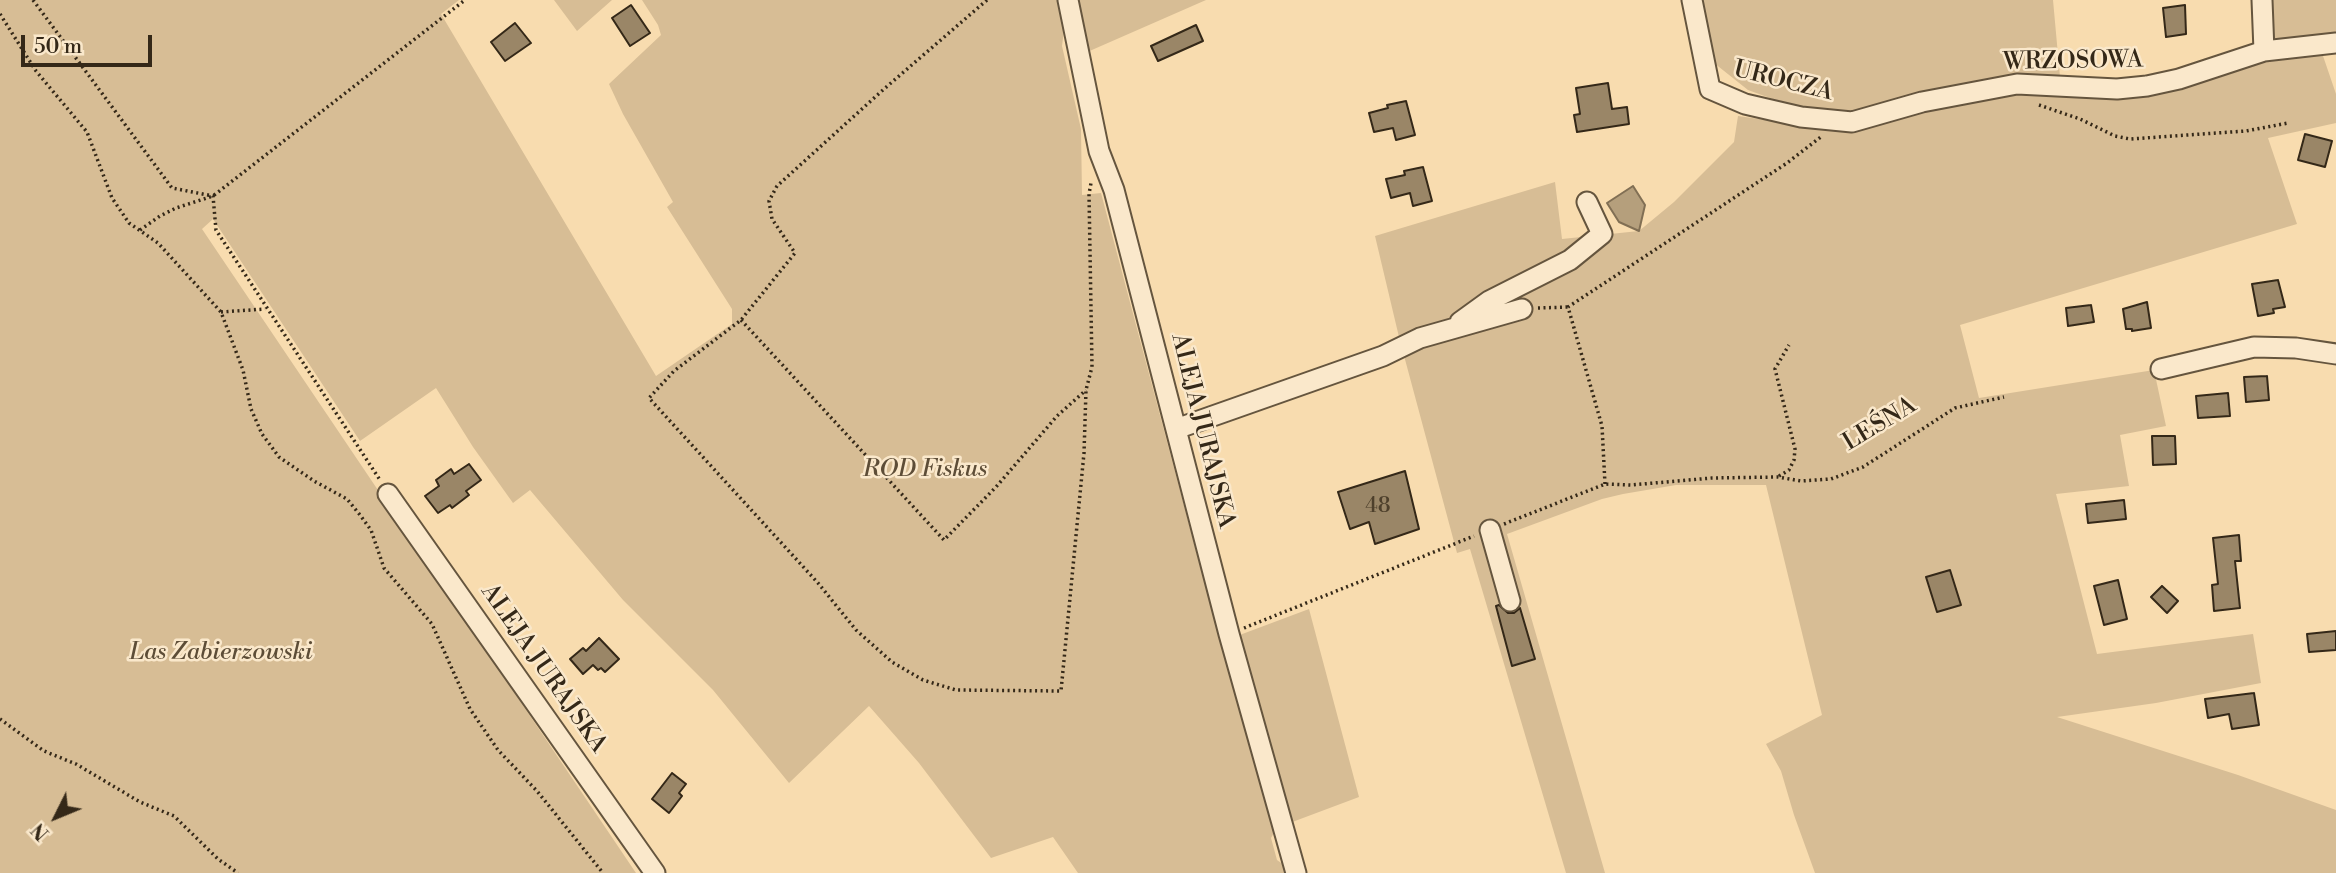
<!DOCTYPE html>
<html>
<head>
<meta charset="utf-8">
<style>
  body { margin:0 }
  #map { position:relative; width:2336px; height:873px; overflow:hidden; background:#f8dcaf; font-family:"Libre Bodoni",serif }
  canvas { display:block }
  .north { position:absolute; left:21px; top:782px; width:70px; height:70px; -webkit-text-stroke:5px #fae8cb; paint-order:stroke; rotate:227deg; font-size:19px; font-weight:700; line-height:28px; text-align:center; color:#342818 }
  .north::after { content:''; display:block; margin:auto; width:24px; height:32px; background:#342818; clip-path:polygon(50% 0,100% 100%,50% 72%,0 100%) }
  .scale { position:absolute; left:21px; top:35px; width:131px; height:32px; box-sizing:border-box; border:4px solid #342818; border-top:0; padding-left:9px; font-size:21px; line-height:24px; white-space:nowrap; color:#342818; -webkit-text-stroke:5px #fae8cb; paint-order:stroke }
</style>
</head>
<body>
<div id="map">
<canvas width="2336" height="873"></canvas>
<div class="north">N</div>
<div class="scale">50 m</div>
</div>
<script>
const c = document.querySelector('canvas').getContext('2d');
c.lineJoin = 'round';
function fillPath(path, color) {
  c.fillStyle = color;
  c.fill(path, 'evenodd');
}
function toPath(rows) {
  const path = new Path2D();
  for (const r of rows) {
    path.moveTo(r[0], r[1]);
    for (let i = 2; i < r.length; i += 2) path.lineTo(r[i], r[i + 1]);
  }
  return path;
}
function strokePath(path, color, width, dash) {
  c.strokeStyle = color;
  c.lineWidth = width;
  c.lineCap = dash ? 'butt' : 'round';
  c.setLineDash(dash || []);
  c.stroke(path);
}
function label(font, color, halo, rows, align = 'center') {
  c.font = font + ' "Libre Bodoni",serif';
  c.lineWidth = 5;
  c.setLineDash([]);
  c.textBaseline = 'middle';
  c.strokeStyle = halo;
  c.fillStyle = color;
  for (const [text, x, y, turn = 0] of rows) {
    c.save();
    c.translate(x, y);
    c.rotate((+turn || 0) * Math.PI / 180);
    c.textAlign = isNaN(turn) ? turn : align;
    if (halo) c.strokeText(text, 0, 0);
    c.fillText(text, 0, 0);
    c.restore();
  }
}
fillPath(toPath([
  [0,0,459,0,441,14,656,376,732,324,732,309,667,207,673,202,623,114,609,84,661,35,658,25,642,0,1058,0,1064,30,1062,46,1081,129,1082,195,1101,193,1225,660,1276,829,1271,838,1277,860,1287,867,1289,873,1078,873,1053,837,991,858,919,763,869,706,789,783,713,690,623,600,530,490,513,503,473,447,436,388,360,441,213,219,202,229,636,873,0,873],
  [554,0,612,0,577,31],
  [1074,0,1206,0,1085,53],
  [1699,0,2053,0,2060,77,1847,117,1781,102,1748,90,1709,59],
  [2270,0,2336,0,2336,37,2273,43],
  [2322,53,2336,94,2336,123,2268,138,2297,224,1960,325,1979,398,2154,370,2166,426,2120,435,2129,486,2056,494,2097,654,2253,634,2261,683,2156,703,2057,717,2238,775,2336,810,2336,873,1815,873,1794,815,1781,771,1766,744,1822,715,1766,485,1676,485,1623,494,1602,499,1507,534,1605,873,1566,873,1470,549,1457,553,1399,337,1375,236,1555,182,1562,239,1639,231,1674,202,1734,142,1738,116,1801,125,1856,128,2016,90,2133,94,2263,58],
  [1309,609,1359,797,1287,824,1237,636]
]), '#d7bd95');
const water = toPath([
  [1633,186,1645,205,1639,231,1619,222,1607,203,1633,186]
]);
fillPath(water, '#b59f7c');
strokePath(water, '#816f54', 2);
const building = toPath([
  [631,5,650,33,630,46,612,18,631,5],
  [2185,5,2186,34,2166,37,2163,8,2185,5],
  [515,23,531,43,505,61,491,42,515,23],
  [1196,25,1203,41,1158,61,1151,46,1196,25],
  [1608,83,1612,109,1627,107,1629,124,1577,132,1574,115,1580,114,1576,88,1608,83],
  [1406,101,1415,135,1396,140,1393,128,1374,132,1369,113,1388,108,1387,105,1406,101],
  [2305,134,2332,141,2325,167,2298,160,2305,134],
  [1423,167,1432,201,1413,206,1410,193,1391,198,1386,179,1405,175,1404,171,1423,167],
  [2278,280,2285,307,2273,309,2274,313,2258,316,2252,284,2278,280],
  [2147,302,2151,328,2132,331,2132,329,2126,329,2123,309,2147,302],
  [2091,305,2094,322,2068,326,2066,308,2091,305],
  [2267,376,2269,400,2246,402,2244,377,2267,376],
  [2228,393,2230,416,2198,418,2196,396,2228,393],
  [2152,436,2175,436,2176,464,2153,465,2152,436],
  [469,464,481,480,466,491,469,495,452,508,450,505,438,513,425,496,439,486,436,480,451,469,454,474,469,464],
  [1405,471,1419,529,1375,544,1369,522,1350,529,1338,492,1405,471],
  [2124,500,2126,519,2088,523,2086,504,2124,500],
  [2239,535,2241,561,2235,561,2240,608,2214,611,2212,585,2218,584,2213,538,2239,535],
  [1950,570,1961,605,1937,612,1926,577,1950,570],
  [2118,580,2127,619,2104,625,2094,586,2118,580],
  [2162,586,2178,601,2167,613,2151,597,2162,586],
  [1499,605,1508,613,1514,613,1520,608,1535,659,1512,666,1496,606,1499,605],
  [2336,631,2336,650,2309,652,2307,634,2336,631],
  [599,638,619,659,605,672,601,668,598,670,593,665,583,674,570,659,583,648,586,651,599,638],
  [2254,693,2259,725,2232,729,2229,714,2208,718,2205,699,2254,693],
  [672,773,686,784,679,793,682,796,669,813,652,799,672,773]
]);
fillPath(building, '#9a8667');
strokePath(building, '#342818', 2);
const minor = toPath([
  [1068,0,1099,151,1114,190,1229,634,1296,873],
  [1692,0,1710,89,1745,104,1801,117,1852,122,1922,102,2017,84,2117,89,2147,86,2179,79,2264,51,2336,43],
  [2262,0,2264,51],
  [1460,322,1489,301,1570,260,1602,234,1587,202],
  [2161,369,2254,347,2296,348,2336,354],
  [1176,429,1383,356,1420,338,1522,309],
  [388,494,655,873],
  [1490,530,1510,601]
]);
strokePath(minor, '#65553e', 23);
strokePath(toPath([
  [33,0,172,188,213,196,216,230,380,480],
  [987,0,884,89,777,186,769,201,772,219,795,253,741,320,674,371,649,398,818,583,856,630,892,662,923,680,956,690,1061,691,1084,453,1086,390,1092,367,1089,194,1091,183],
  [0,14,36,71,87,132,112,198,129,223,158,243,221,312,243,370,251,409,262,434,279,457,314,481,347,499,360,515,371,530,384,568,432,624,470,709,498,750,537,791,603,873],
  [2039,105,2080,119,2115,136,2130,139,2246,131,2288,123],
  [140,230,160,216,176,208,213,196,465,0],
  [1538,308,1568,307],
  [221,312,265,309],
  [741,320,944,540,996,487,1057,416,1086,390],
  [1779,476,1789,470,1794,460,1795,449,1775,369,1789,345],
  [1605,484,1602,426,1568,307,1787,163,1822,136],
  [1504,524,1605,484,1631,485,1712,478,1778,477,1801,481,1831,479,1863,467,1955,408,2004,397],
  [1244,628,1474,536],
  [0,719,44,751,76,764,140,802,174,816,218,859,238,873]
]), '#342818', 3.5, [2, 3.5]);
strokePath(minor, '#fae8cb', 19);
label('21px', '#4e402c', null, [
  ["48",1378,507]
]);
label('24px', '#342818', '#fae8cb', [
  ["WRZOSOWA",2073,62,-1],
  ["UROCZA",1783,82,14],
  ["LEŚNA",1880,425,-31],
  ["ALEJA JURAJSKA",1202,431,76],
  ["ALEJA JURAJSKA",543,669,55]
]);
label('italic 24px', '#5d4d37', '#fae8cb', [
  ["ROD Fiskus",925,470],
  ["Las Zabierzowski",221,653]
]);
</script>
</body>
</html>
